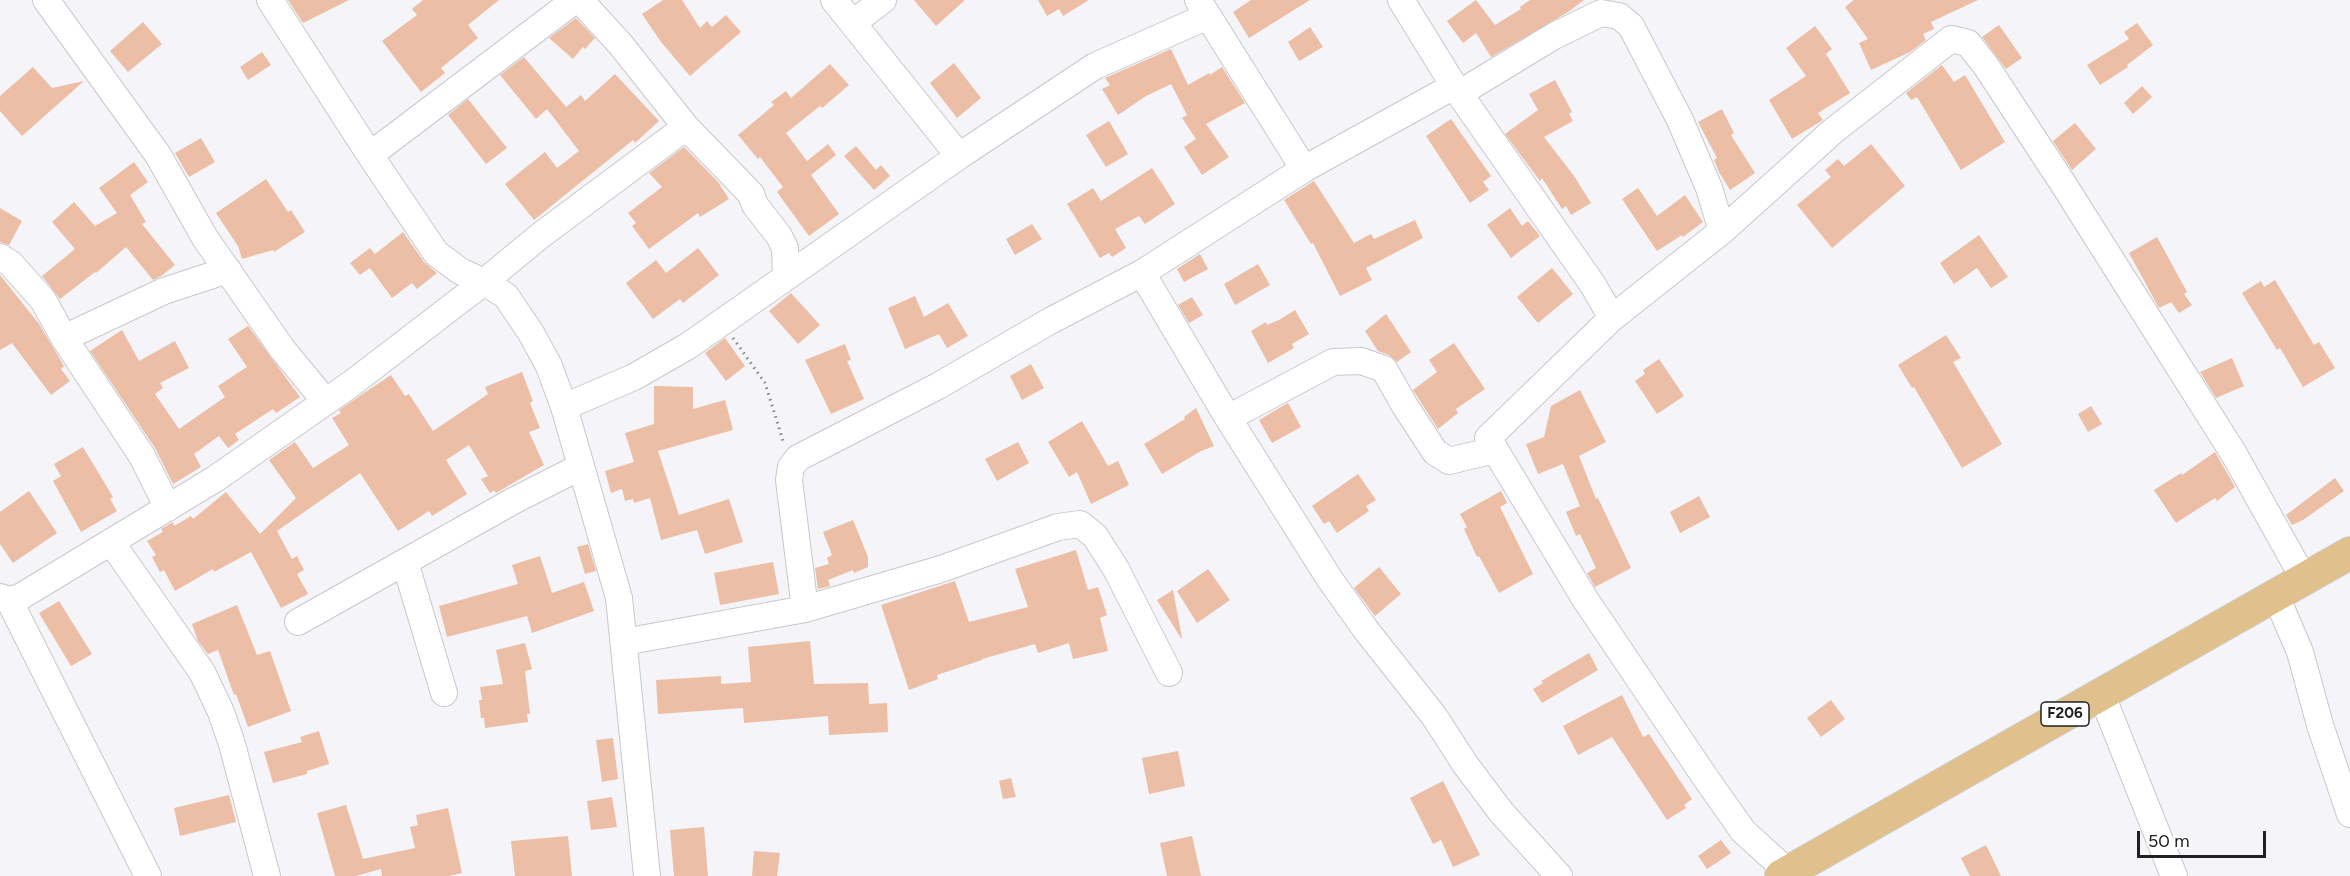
<!DOCTYPE html>
<html>
<head>
<meta charset="utf-8">
<style>
  body { margin:0 }
  #map { position:relative; width:2350px; height:876px; overflow:hidden; background:#f5f4f9; font-family:Figtree,sans-serif }
  canvas { display:block }
  .scale { position:absolute; left:2137px; top:831px; width:129px; height:27px; box-sizing:border-box; border:3px solid #202021; border-top:0; padding-left:8px; font-size:18px; line-height:21px; white-space:nowrap; color:#202021; -webkit-text-stroke:4px #fff; paint-order:stroke }
</style>
</head>
<body>
<div id="map">
<canvas width="2350" height="876"></canvas>
<div class="scale">50 m</div>
</div>
<script>
const c = document.querySelector('canvas').getContext('2d');
c.lineJoin = 'round';
function fillPath(path, color) {
  c.fillStyle = color;
  c.fill(path, 'evenodd');
}
function toPath(rows) {
  const path = new Path2D();
  for (const r of rows) {
    path.moveTo(r[0], r[1]);
    for (let i = 2; i < r.length; i += 2) path.lineTo(r[i], r[i + 1]);
  }
  return path;
}
function strokePath(path, color, width, dash) {
  c.strokeStyle = color;
  c.lineWidth = width;
  c.lineCap = dash ? 'butt' : 'round';
  c.setLineDash(dash || []);
  c.stroke(path);
}
function label(font, color, halo, rows, align = 'center') {
  c.font = font + ' Figtree,sans-serif';
  c.lineWidth = 4.5;
  c.setLineDash([]);
  c.textBaseline = 'middle';
  c.strokeStyle = halo;
  c.fillStyle = color;
  for (const [text, x, y, turn = 0] of rows) {
    c.save();
    c.translate(x, y);
    c.rotate((+turn || 0) * Math.PI / 180);
    c.textAlign = isNaN(turn) ? turn : align;
    if (halo) c.strokeText(text, 0, 0);
    c.fillText(text, 0, 0);
    c.restore();
  }
}
fillPath(toPath([
  [288,0,349,0,303,23],
  [423,0,499,0,468,25,478,38,441,68,445,73,421,92,382,41,417,15,412,9],
  [663,0,682,0,700,28,707,21,712,27,726,15,741,32,690,76,661,42,642,14],
  [914,0,965,0,936,26],
  [1038,0,1089,0,1063,16,1059,9,1047,16],
  [1251,0,1310,0,1249,38,1233,12],
  [1476,0,1495,25,1521,9,1520,7,1530,0,1584,0,1568,12,1491,57,1476,33,1463,43,1447,21],
  [1854,0,1978,0,1931,22,1934,29,1923,34,1926,40,1910,52,1871,70,1859,43,1868,39,1845,7],
  [576,18,595,38,585,49,583,47,573,59,549,38],
  [143,22,162,44,128,72,110,51],
  [2137,23,2153,45,2127,65,2128,67,2100,85,2087,65,2129,39,2124,32],
  [1999,25,2022,58,2006,69,1982,37],
  [1815,26,1832,49,1826,54,1850,93,1818,113,1823,120,1792,139,1769,100,1806,76,1786,48],
  [1310,27,1323,47,1299,61,1288,42],
  [1171,49,1188,85,1209,73,1210,75,1222,67,1245,103,1206,124,1229,157,1202,175,1184,147,1196,139,1182,118,1187,115,1171,84,1146,96,1118,115,1102,89,1110,85,1105,78],
  [262,52,271,65,248,80,240,67],
  [524,57,566,107,581,95,585,101,615,74,659,121,635,143,633,140,534,220,505,184,545,152,557,168,579,151,547,109,536,119,500,75],
  [954,63,981,98,957,118,930,83],
  [830,64,849,85,822,108,820,106,786,133,807,161,828,144,836,155,811,175,839,214,809,236,777,192,783,187,760,157,758,159,738,135,774,105,771,102,786,91,791,98],
  [1942,65,1954,82,1965,75,2005,142,1961,170,1917,97,1911,100,1906,93],
  [33,67,52,88,84,81,22,136,0,111,0,96],
  [1555,80,1572,112,1569,114,1573,121,1544,137,1574,176,1591,203,1571,215,1566,206,1562,209,1542,178,1540,181,1505,134,1538,110,1529,94],
  [2142,86,2152,97,2133,114,2124,103],
  [468,99,507,148,486,164,448,115],
  [1722,109,1734,133,1731,135,1755,173,1730,190,1719,172,1714,160,1717,158,1698,122],
  [1451,119,1491,176,1483,182,1489,190,1470,203,1426,136],
  [1109,121,1128,154,1106,167,1086,135],
  [2075,123,2096,149,2072,170,2053,141],
  [201,138,215,162,189,177,175,153],
  [1871,144,1905,186,1832,248,1797,205,1831,177,1825,170,1838,159,1844,166],
  [856,146,876,170,881,165,890,176,874,190,844,156],
  [684,147,718,182,729,199,700,217,698,213,649,249,632,226,636,223,628,213,662,187,649,173],
  [134,162,148,182,130,195,146,222,142,224,175,265,161,276,153,280,126,247,96,273,95,272,60,299,42,276,75,249,52,222,74,202,95,226,117,213,99,188],
  [1152,168,1175,204,1145,224,1139,216,1115,229,1126,248,1112,257,1109,253,1100,258,1067,204,1093,188,1101,201],
  [266,179,288,212,291,210,305,232,274,252,273,250,242,259,238,246,216,213],
  [1314,181,1354,243,1371,234,1374,239,1415,220,1423,238,1366,268,1372,280,1340,296,1313,243,1311,244,1284,200],
  [1638,188,1657,216,1685,195,1703,222,1683,237,1682,235,1657,251,1622,199],
  [0,208,22,221,9,245,0,242],
  [1510,208,1522,226,1528,221,1540,236,1511,258,1487,225],
  [1032,224,1042,239,1015,255,1006,239],
  [403,232,424,262,437,273,417,289,412,283,392,298,370,268,360,275,350,263,370,248,375,254],
  [1979,235,2008,277,1991,288,1977,268,1954,284,1940,263],
  [2157,237,2187,292,2184,294,2192,305,2179,313,2171,302,2159,308,2129,253],
  [698,248,719,275,683,303,680,299,653,319,626,283,656,260,666,273],
  [1200,254,1208,269,1184,282,1177,269],
  [1258,264,1270,285,1235,305,1224,284],
  [1552,268,1573,294,1538,323,1517,297],
  [0,275,39,324,64,366,61,369,70,381,51,395,12,343,0,350],
  [2275,280,2314,345,2319,342,2335,368,2303,387,2280,348,2277,350,2242,293,2261,281,2264,287],
  [791,293,820,325,798,344,769,311],
  [915,296,924,317,948,303,968,336,947,348,939,334,905,349,888,308],
  [1192,297,1203,315,1189,323,1178,305],
  [1295,310,1309,334,1292,344,1294,348,1268,363,1251,331,1266,322,1267,325,1279,320],
  [1386,314,1411,352,1397,362,1389,355,1378,351,1365,331],
  [248,326,300,397,276,413,273,409,235,434,239,440,228,448,219,436,194,454,201,467,173,484,155,448,90,351,122,330,139,361,175,341,189,368,160,383,163,388,155,394,179,429,225,397,218,386,247,367,228,339],
  [1946,335,1961,358,1953,362,2002,444,1962,468,1914,387,1912,388,1898,365],
  [725,338,745,366,726,381,705,353],
  [1454,343,1485,389,1456,409,1458,413,1438,429,1413,390,1437,372,1429,360],
  [845,344,851,360,847,361,864,399,831,414,805,360],
  [2232,358,2244,386,2216,398,2200,372],
  [1659,359,1684,396,1657,414,1635,381,1645,374,1643,370],
  [1031,364,1044,388,1022,400,1010,376],
  [522,372,533,401,530,403,540,428,529,432,544,465,496,493,494,490,490,493,481,479,488,476,469,445,446,460,467,494,432,516,429,511,398,531,360,473,277,531,292,559,297,556,304,570,297,574,308,594,281,608,251,552,214,572,213,569,175,591,164,570,160,572,152,557,156,555,147,541,163,532,161,529,173,522,174,526,191,516,193,519,226,492,260,534,296,498,269,460,295,442,313,468,349,445,332,418,341,413,339,410,391,375,405,396,409,394,433,431,488,394,485,387],
  [654,386,693,387,693,409,725,400,733,430,658,451,679,515,729,499,743,542,705,554,697,530,661,540,650,498,634,503,633,499,625,501,622,489,611,493,605,471,634,462,625,433,654,424],
  [1580,390,1606,442,1579,456,1596,499,1598,498,1631,568,1595,587,1587,573,1596,568,1580,534,1576,536,1566,512,1580,506,1563,464,1538,474,1526,444,1544,437,1551,406],
  [1288,403,1301,427,1272,443,1259,420],
  [2091,406,2102,424,2088,432,2078,414],
  [1196,408,1214,446,1201,451,1162,474,1144,444,1185,419,1184,417],
  [1082,421,1108,466,1118,461,1129,485,1091,504,1077,472,1069,477,1048,442],
  [1018,442,1029,463,997,481,985,459],
  [83,447,113,497,110,499,117,511,81,532,53,481,61,476,54,464],
  [2215,452,2235,487,2217,501,2215,498,2176,523,2154,490,2181,473,2182,475],
  [1358,474,1376,500,1366,506,1369,511,1337,533,1329,521,1324,524,1312,506],
  [2335,478,2344,491,2303,520,2292,525,2286,515],
  [29,491,57,533,13,563,0,544,0,512],
  [1501,491,1507,503,1500,507,1533,574,1499,593,1479,556,1477,557,1464,529,1467,527,1460,514],
  [1699,496,1710,517,1680,533,1670,512],
  [853,520,868,557,868,567,854,573,853,570,828,580,830,586,818,589,815,568,829,564,827,558,832,555,823,532],
  [588,544,596,571,585,574,577,547],
  [1076,550,1088,590,1098,587,1107,615,1100,618,1108,651,1073,659,1069,643,1038,653,1035,644,982,659,982,660,937,675,938,679,909,690,881,605,955,581,969,622,1028,607,1015,569],
  [540,556,552,593,584,582,594,611,532,633,527,616,447,637,439,606,518,584,512,565],
  [773,562,779,594,720,605,714,573],
  [1379,567,1401,594,1375,616,1354,588],
  [1208,569,1230,600,1197,623,1177,591],
  [1173,590,1182,638,1181,638,1157,600],
  [59,601,92,654,71,666,39,613],
  [237,605,257,655,270,651,291,711,248,727,236,694,234,695,218,650,208,654,198,641,192,624],
  [810,641,814,684,868,683,869,704,887,703,888,732,829,735,828,716,744,723,743,708,658,714,656,680,721,676,721,684,751,682,748,647],
  [525,643,532,669,525,671,530,714,527,714,528,722,485,728,484,718,481,718,479,700,482,700,480,687,503,684,496,650],
  [1589,653,1598,670,1542,703,1533,689,1543,683,1541,681],
  [1622,695,1643,737,1649,734,1692,799,1684,805,1686,808,1667,820,1612,737,1578,755,1563,726],
  [1831,700,1845,719,1821,737,1807,718],
  [319,731,329,764,307,771,307,774,273,783,264,752,302,742,300,737],
  [613,738,618,779,602,782,596,740],
  [1178,751,1185,786,1149,794,1142,758],
  [1011,778,1016,797,1003,799,999,781],
  [1443,781,1480,855,1453,867,1441,840,1433,844,1410,798],
  [229,795,236,822,180,836,174,808],
  [612,797,617,827,591,830,587,801],
  [346,805,363,859,415,848,410,827,418,825,416,815,448,808,462,873,449,876,382,876,381,869,356,876,335,876,317,813],
  [704,827,708,876,674,876,670,830],
  [568,836,572,876,515,876,511,841],
  [1192,836,1201,876,1167,876,1160,843],
  [1721,840,1731,853,1707,869,1698,856],
  [1986,845,2001,876,1970,876,1961,858],
  [754,851,780,853,777,876,752,876]
]), '#ebbea5');
const minor = toPath([
  [46,0,158,155,205,238,283,350,326,402],
  [270,0,370,155,436,253,460,271,484,282,506,296,531,333,549,366,564,407,619,598,647,876],
  [580,0,621,45,686,127,751,194,755,205,779,236,785,248,786,276],
  [834,0,959,156],
  [1198,0,1304,169],
  [1401,0,1454,86,1593,285,1612,318],
  [853,23,883,0],
  [1460,93,1554,36,1601,13,1619,16,1631,26,1680,120,1709,188,1722,231],
  [370,155,575,0],
  [0,257,11,264,43,300,64,338,142,456,168,508],
  [1142,273,1228,418,1329,578,1366,630,1434,716,1465,764,1501,812,1559,876],
  [64,338,164,291,228,270],
  [564,407,634,377,688,346,959,156,1095,66,1208,16],
  [1228,418,1333,362,1361,361,1384,369,1405,406,1435,452,1449,461,1495,450],
  [111,542,202,672,221,712,232,744,267,876],
  [405,562,444,693],
  [2276,596,2300,652,2320,725,2350,814],
  [0,597,9,600,20,597,215,479,351,384,484,282,541,235,686,127],
  [9,600,148,876],
  [805,609,789,480,791,467,798,458,938,386,1050,321,1142,273,1304,169,1454,86],
  [298,622,515,500,580,467],
  [624,642,805,609,941,569,1058,527,1080,524,1095,536,1116,569,1169,673],
  [2101,693,2174,876],
  [1788,872,1743,831,1705,777,1585,599,1488,438,1612,318,1722,231,1833,131,1951,39,1968,43,1986,66,2062,182,2234,454,2304,579]
]);
const major = toPath([
  [1781,876,2350,553]
]);
strokePath(minor, '#c8c8cc', 28);
strokePath(major, '#d2d2d3', 34);
strokePath(toPath([
  [733,338,765,383,784,444]
]), '#858487', 3, [1.5, 4.5]);
strokePath(minor, '#fff', 26);
strokePath(major, '#e0c08d', 32);
for (const [x, y, w] of [
  [2065,714,48]
]) {
  const box = new Path2D();
  box.roundRect(x - w / 2, y - 12, w, 24, 4.5);
  c.fillStyle = '#fff';
  c.fill(box);
  strokePath(box, '#202021', 1.5);
}
label('bold 15px', '#202021', null, [
  ["F206",2065,714]
]);
</script>
</body>
</html>
